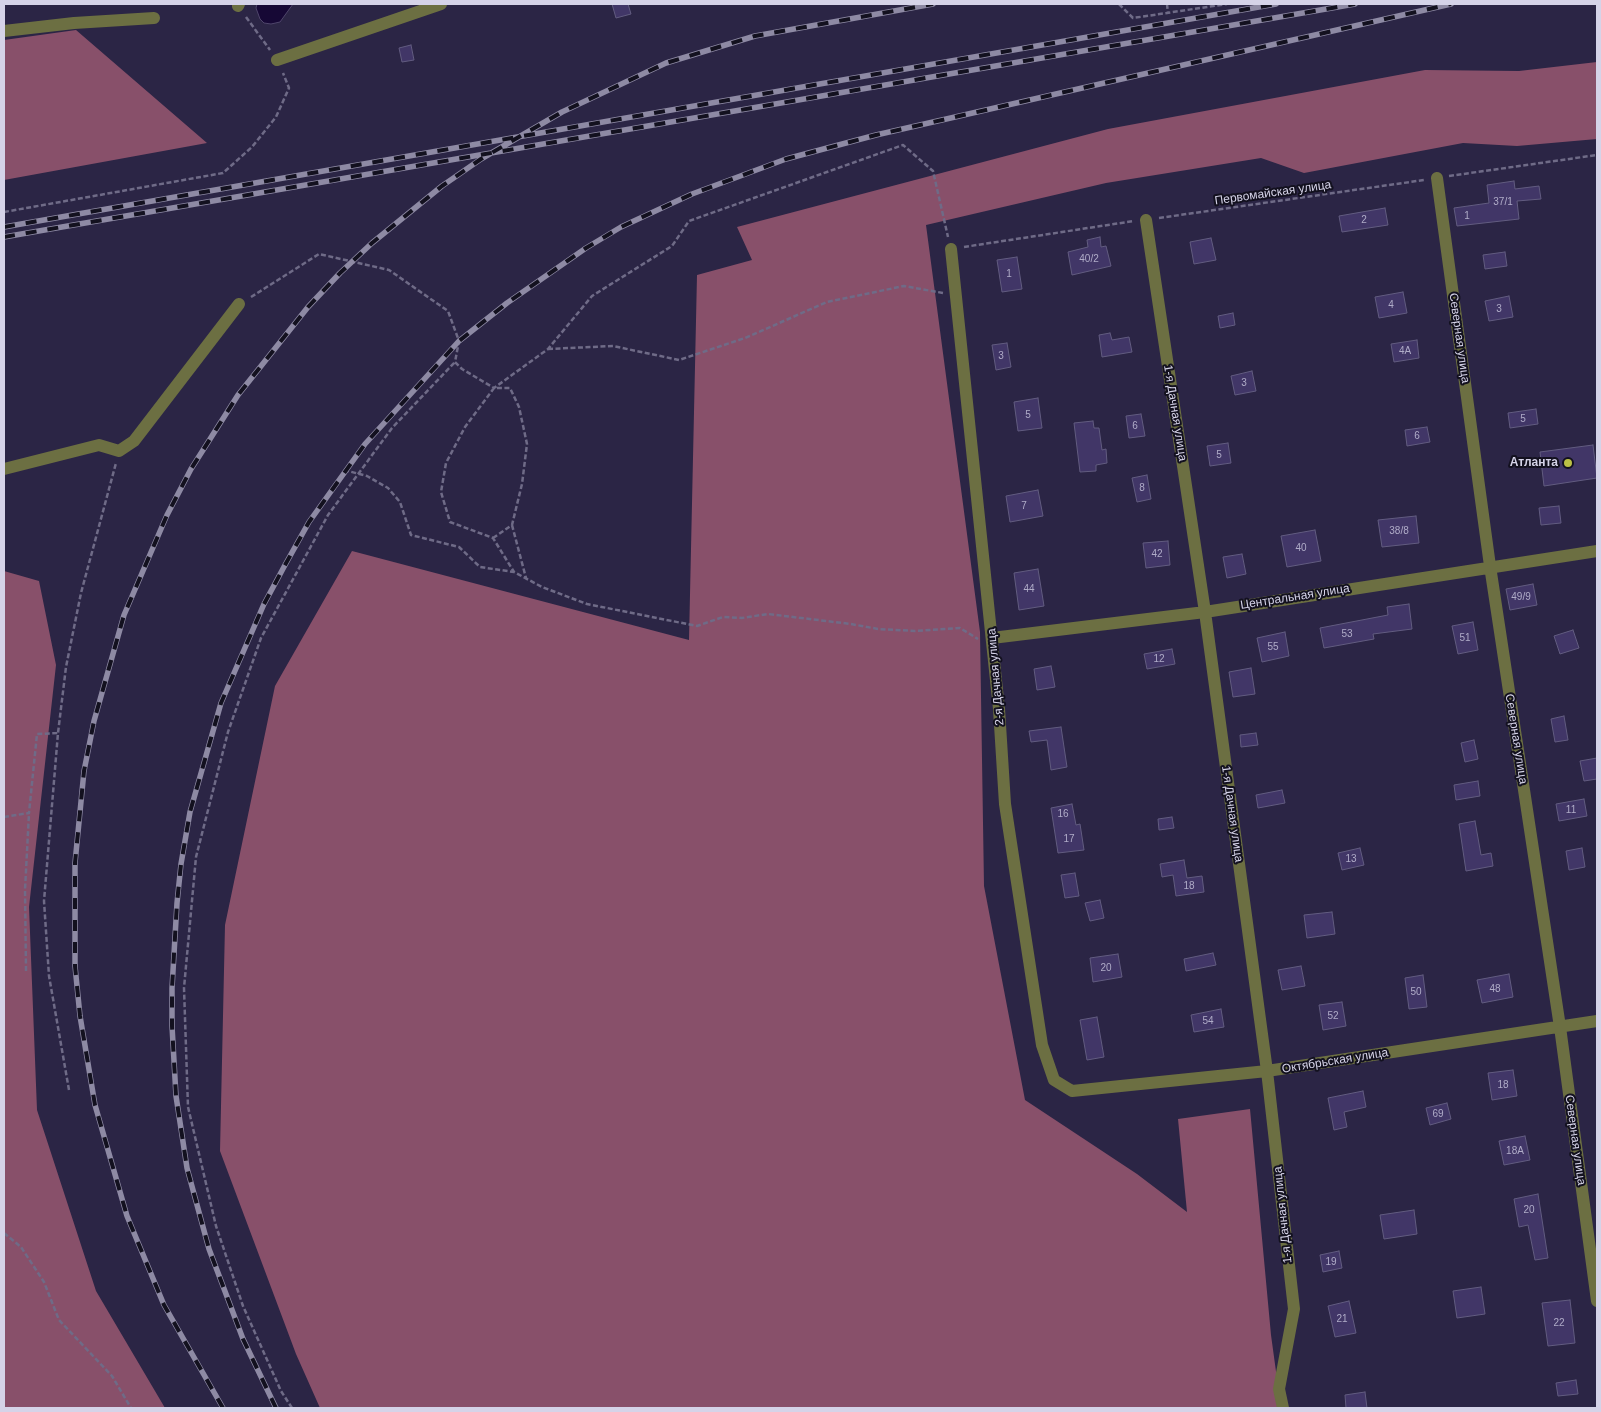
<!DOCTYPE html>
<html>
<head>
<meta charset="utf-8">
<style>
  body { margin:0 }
  #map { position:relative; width:1601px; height:1412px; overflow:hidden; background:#2b2545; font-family:Arial,sans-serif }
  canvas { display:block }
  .frame { position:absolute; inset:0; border:5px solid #d5d3e8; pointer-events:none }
</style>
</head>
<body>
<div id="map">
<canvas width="1601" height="1412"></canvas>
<div class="frame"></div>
</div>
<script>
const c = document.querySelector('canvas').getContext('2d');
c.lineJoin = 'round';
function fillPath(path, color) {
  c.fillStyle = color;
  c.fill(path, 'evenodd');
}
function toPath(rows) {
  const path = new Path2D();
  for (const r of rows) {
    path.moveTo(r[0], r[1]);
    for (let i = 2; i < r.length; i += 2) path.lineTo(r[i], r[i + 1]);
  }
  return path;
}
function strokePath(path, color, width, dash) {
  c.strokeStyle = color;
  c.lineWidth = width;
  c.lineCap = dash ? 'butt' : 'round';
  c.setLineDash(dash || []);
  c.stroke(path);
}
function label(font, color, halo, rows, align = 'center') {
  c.font = font + ' Arial,sans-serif';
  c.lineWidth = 4;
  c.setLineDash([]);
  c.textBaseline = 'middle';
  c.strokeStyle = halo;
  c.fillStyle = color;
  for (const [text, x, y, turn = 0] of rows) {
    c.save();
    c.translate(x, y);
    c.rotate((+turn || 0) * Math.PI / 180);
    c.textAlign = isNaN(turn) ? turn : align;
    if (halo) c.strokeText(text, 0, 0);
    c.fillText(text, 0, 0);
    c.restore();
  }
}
fillPath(toPath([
  [76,30,207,143,4,180,4,40],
  [1597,62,1597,139,1517,146,1463,143,1304,173,1261,158,1106,183,926,225,980,632,984,886,1025,1100,1137,1174,1187,1212,1178,1119,1250,1109,1271,1335,1281,1408,320,1408,296,1354,220,1151,225,925,275,686,352,551,689,640,697,275,752,260,737,227,1108,129,1425,70,1519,71],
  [4,571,39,581,56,665,29,907,37,1110,96,1291,165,1408,4,1408]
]), '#88506a');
const water = toPath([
  [257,4,293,4,280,22,271,24,264,23,260,19,256,8,257,4]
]);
fillPath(water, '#160835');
strokePath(water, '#4f456b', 1);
const building = toPath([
  [612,4,628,4,631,14,616,18,612,4],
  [411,45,414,60,402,62,399,48,411,45],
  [1514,181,1515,189,1539,186,1541,199,1517,201,1519,219,1457,226,1454,208,1489,203,1487,185,1514,181],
  [1385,208,1388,225,1342,232,1339,216,1385,208],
  [1100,237,1101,247,1106,246,1111,266,1072,275,1068,252,1088,247,1087,240,1100,237],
  [1211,238,1216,260,1194,264,1190,242,1211,238],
  [1505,252,1507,266,1485,269,1483,255,1505,252],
  [1017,257,1022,289,1002,292,997,260,1017,257],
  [1403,292,1407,313,1379,318,1375,297,1403,292],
  [1509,296,1513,317,1489,321,1485,301,1509,296],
  [1233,313,1235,325,1220,328,1218,316,1233,313],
  [1110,333,1112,340,1129,337,1132,352,1102,357,1099,335,1110,333],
  [1417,340,1419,358,1394,362,1391,344,1417,340],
  [1007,343,1011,367,996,370,992,345,1007,343],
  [1252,371,1256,391,1235,395,1231,376,1252,371],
  [1038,398,1042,428,1018,431,1014,402,1038,398],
  [1536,409,1538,424,1510,428,1508,413,1536,409],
  [1141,414,1145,436,1129,438,1126,416,1141,414],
  [1093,421,1094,428,1099,428,1102,450,1106,449,1107,463,1096,465,1096,471,1080,472,1074,423,1093,421],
  [1427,427,1430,442,1407,446,1405,430,1427,427],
  [1228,443,1231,463,1210,466,1207,446,1228,443],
  [1593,445,1597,478,1544,486,1540,452,1593,445],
  [1147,475,1151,499,1137,502,1132,478,1147,475],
  [1038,490,1043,516,1010,522,1006,496,1038,490],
  [1559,506,1561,523,1541,525,1539,508,1559,506],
  [1416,516,1419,543,1382,547,1378,520,1416,516],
  [1315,530,1321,561,1287,567,1281,536,1315,530],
  [1168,541,1170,565,1146,568,1143,543,1168,541],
  [1242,554,1246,574,1227,578,1223,557,1242,554],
  [1038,569,1044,606,1019,610,1014,573,1038,569],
  [1533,584,1537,605,1510,610,1506,589,1533,584],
  [1409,604,1412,629,1373,634,1374,639,1324,648,1320,628,1388,615,1387,607,1409,604],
  [1473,622,1478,650,1458,654,1452,626,1473,622],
  [1573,630,1579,648,1560,654,1554,636,1573,630],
  [1285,632,1289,656,1262,662,1257,638,1285,632],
  [1172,649,1175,664,1147,669,1144,654,1172,649],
  [1051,666,1055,687,1037,690,1034,669,1051,666],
  [1251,668,1255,694,1233,697,1229,672,1251,668],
  [1564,716,1568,740,1555,742,1551,719,1564,716],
  [1061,727,1067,767,1051,770,1047,740,1031,742,1029,731,1061,727],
  [1256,733,1258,745,1241,747,1240,735,1256,733],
  [1474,740,1478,759,1465,762,1461,743,1474,740],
  [1597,758,1597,779,1584,781,1580,761,1597,758],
  [1478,781,1480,796,1456,800,1454,785,1478,781],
  [1282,790,1285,803,1258,808,1256,795,1282,790],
  [1584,799,1587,816,1559,821,1556,804,1584,799],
  [1072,804,1076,825,1080,824,1084,850,1058,853,1051,808,1072,804],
  [1172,817,1174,828,1159,830,1158,819,1172,817],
  [1475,821,1481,855,1491,853,1493,866,1466,871,1459,824,1475,821],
  [1360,848,1364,865,1342,870,1338,853,1360,848],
  [1582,848,1585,867,1569,870,1566,851,1582,848],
  [1184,860,1187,878,1202,876,1204,892,1176,896,1173,875,1162,877,1160,864,1184,860],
  [1075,873,1079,896,1065,898,1061,875,1075,873],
  [1100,900,1104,918,1090,921,1085,903,1100,900],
  [1332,912,1335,934,1307,938,1304,915,1332,912],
  [1213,953,1216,965,1186,971,1184,959,1213,953],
  [1118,954,1122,977,1093,982,1090,958,1118,954],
  [1301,966,1305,986,1282,990,1278,970,1301,966],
  [1509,974,1513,997,1482,1003,1477,980,1509,974],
  [1423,975,1427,1007,1409,1009,1405,978,1423,975],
  [1342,1002,1346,1026,1323,1030,1319,1005,1342,1002],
  [1221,1009,1224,1027,1194,1032,1191,1015,1221,1009],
  [1097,1017,1104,1057,1087,1060,1080,1020,1097,1017],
  [1513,1070,1517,1096,1492,1100,1488,1073,1513,1070],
  [1363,1091,1366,1107,1344,1112,1347,1127,1334,1130,1328,1098,1363,1091],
  [1447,1103,1451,1119,1430,1125,1426,1108,1447,1103],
  [1525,1136,1530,1160,1504,1165,1499,1141,1525,1136],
  [1538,1194,1548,1258,1535,1260,1528,1225,1519,1227,1514,1199,1538,1194],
  [1414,1210,1417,1234,1384,1239,1380,1215,1414,1210],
  [1339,1251,1342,1268,1323,1272,1320,1255,1339,1251],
  [1481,1287,1485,1314,1457,1318,1453,1291,1481,1287],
  [1570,1300,1575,1343,1548,1346,1542,1303,1570,1300],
  [1349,1301,1356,1333,1335,1337,1328,1306,1349,1301],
  [1576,1380,1578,1394,1558,1396,1556,1383,1576,1380],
  [1365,1392,1367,1408,1346,1408,1345,1395,1365,1392]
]);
fillPath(building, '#413667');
strokePath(building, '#625c80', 1);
strokePath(toPath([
  [1119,4,1133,18,1227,4],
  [1167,4,1168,14],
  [246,17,270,50],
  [1449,176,1597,155],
  [4,212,223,173,252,147,276,117,289,88,283,73],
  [1159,218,1424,180],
  [964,247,1134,221],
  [251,297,319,254,389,270,448,311,459,341,455,362,462,369,494,388,548,349,592,296,672,246,689,221,903,145,933,171,948,237],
  [548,349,613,346,679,360,745,338,827,302,904,286,943,293],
  [344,470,367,476,388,488,400,502,411,535,459,547,480,567,514,572,542,587,587,604,697,626,723,617,742,618,768,614,851,624,878,629,915,631,960,628,978,639],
  [512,525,526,578],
  [493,538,512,525,522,484,527,444,519,407,510,388,494,388,465,427,446,463,441,492,450,522,493,538,514,572],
  [4,817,29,813,37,734,58,733],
  [26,971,25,890,29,813],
  [69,1090,49,976,44,901,58,733,66,667,81,593,116,463],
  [4,1233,21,1247,44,1282,59,1320,112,1376,131,1408],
  [292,1408,281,1391,243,1306,216,1226,188,1107,184,988,196,857,228,732,261,638,328,515,392,428,455,362]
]), '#6f6b87', 2.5, [5, 2.5]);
strokePath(toPath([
  [238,6,239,4],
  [4,31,74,23,154,18],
  [277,60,441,4],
  [1437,178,1490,566,1560,1027,1597,1301],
  [1146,220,1205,612,1267,1071,1294,1309,1279,1389,1283,1408],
  [951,249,999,709,1005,804,1042,1045,1054,1080,1072,1091,1267,1071,1597,1021],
  [4,469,99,445,119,451,134,441,239,304],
  [992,638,1205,612,1597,551]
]), '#6c6f42', 12);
const rail = toPath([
  [4,227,1276,4],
  [4,237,1355,4],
  [223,1408,164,1305,127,1216,95,1105,80,1016,75,966,75,863,84,771,94,721,124,615,167,515,191,469,238,395,308,307,340,273,372,243,442,186,481,159,562,112,666,63,755,36,933,4],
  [276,1408,243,1339,209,1249,187,1168,176,1096,172,1026,172,988,177,903,181,864,190,812,221,703,264,604,285,565,309,522,365,444,459,341,507,303,586,248,621,227,692,194,786,159,876,135,1451,4]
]);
strokePath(rail, '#8e8aa4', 5.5);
strokePath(rail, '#13111f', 4, [11]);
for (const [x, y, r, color] of [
  [1568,463,5,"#bbc045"]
]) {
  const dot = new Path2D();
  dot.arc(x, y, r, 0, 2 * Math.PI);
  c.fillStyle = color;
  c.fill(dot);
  strokePath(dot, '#13111f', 2);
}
label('10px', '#b0acc8', null, [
  ["37/1",1503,202],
  ["1",1467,216],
  ["2",1364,220],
  ["40/2",1089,259],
  ["1",1009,274],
  ["4",1391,305],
  ["3",1499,309],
  ["4А",1405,351],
  ["3",1001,356],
  ["3",1244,383],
  ["5",1028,415],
  ["5",1523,419],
  ["6",1135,426],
  ["6",1417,436],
  ["5",1219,455],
  ["8",1142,488],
  ["7",1024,506],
  ["38/8",1399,531],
  ["40",1301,548],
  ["42",1157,554],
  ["44",1029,589],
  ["49/9",1521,597],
  ["53",1347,634],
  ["51",1465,638],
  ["55",1273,647],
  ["12",1159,659],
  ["11",1571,810],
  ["16",1063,814],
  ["17",1069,839],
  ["13",1351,859],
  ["18",1189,886],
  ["20",1106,968],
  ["48",1495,989],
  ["50",1416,992],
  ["52",1333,1016],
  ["54",1208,1021],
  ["18",1503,1085],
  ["69",1438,1114],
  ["18А",1515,1151],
  ["20",1529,1210],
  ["19",1331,1262],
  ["21",1342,1319],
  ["22",1559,1323]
]);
label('12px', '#d5d3e8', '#13111f', [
  ["Первомайская улица",1273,193,-8],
  ["Северная улица",1459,338,82],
  ["1-я Дачная улица",1175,413,81],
  ["Центральная улица",1295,597,-9],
  ["2-я Дачная улица",996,677,-95],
  ["Северная улица",1516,739,81],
  ["1-я Дачная улица",1232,814,82],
  ["Октябрьская улица",1335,1061,-9],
  ["Северная улица",1575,1140,82],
  ["1-я Дачная улица",1283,1215,-96]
]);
label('bold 12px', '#d5d3e8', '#13111f', [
  ["Атланта",1558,463]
], 'right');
</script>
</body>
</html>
